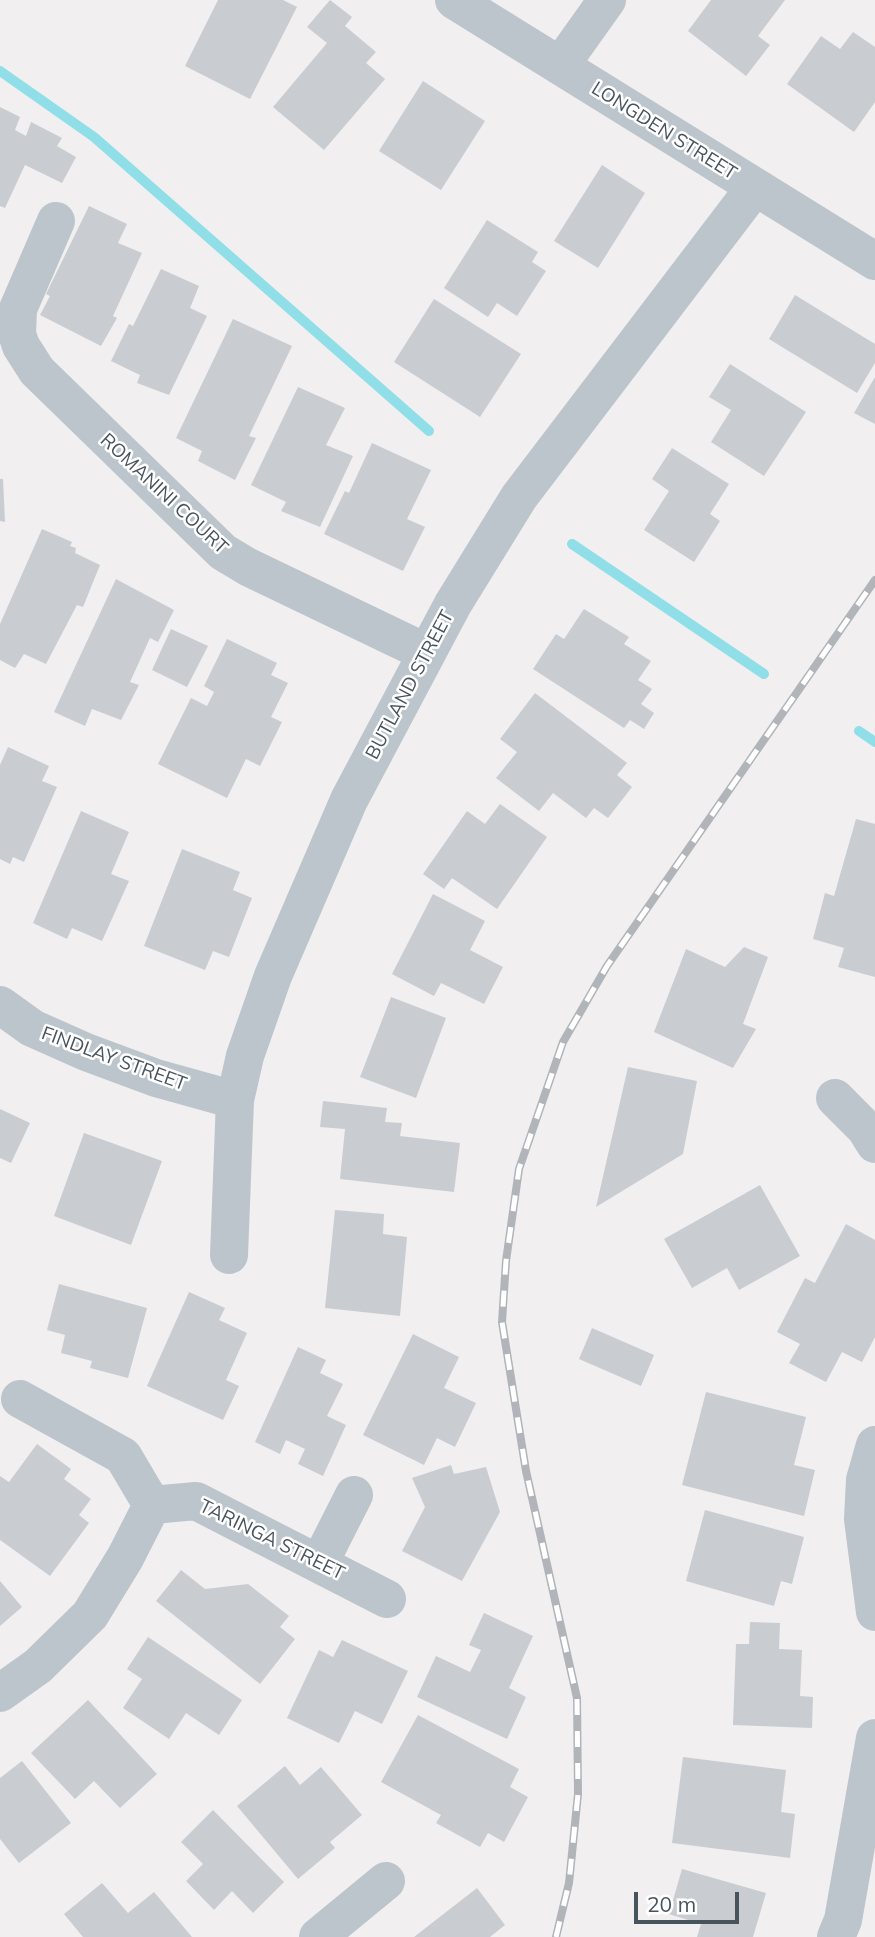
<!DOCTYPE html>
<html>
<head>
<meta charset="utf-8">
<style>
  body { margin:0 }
  #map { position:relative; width:875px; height:1937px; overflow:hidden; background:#f1efef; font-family:Mulish,sans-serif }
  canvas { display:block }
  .scale { position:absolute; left:634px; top:1892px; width:105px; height:32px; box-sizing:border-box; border:4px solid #48545c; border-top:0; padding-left:9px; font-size:21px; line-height:24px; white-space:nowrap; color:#48545c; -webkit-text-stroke:5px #fff; paint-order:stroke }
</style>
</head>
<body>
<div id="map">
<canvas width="875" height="1937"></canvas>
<div class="scale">20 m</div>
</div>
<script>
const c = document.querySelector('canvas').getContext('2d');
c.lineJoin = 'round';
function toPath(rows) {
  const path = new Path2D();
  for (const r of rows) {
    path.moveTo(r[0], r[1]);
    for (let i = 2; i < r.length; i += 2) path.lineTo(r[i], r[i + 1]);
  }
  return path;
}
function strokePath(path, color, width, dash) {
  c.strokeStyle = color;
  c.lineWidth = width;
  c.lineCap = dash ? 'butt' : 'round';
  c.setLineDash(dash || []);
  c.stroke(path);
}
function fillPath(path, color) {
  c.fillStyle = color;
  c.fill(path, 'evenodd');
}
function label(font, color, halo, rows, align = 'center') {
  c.font = font + ' Mulish,sans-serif';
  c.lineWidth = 5;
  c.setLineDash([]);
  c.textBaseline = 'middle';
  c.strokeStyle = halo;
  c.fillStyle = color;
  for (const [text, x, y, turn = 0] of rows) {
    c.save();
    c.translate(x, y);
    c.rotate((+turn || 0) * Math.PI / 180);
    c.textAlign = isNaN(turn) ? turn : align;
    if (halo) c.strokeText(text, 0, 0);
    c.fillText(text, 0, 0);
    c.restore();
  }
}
strokePath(toPath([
  [0,71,94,137,429,431],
  [572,544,764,674],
  [859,731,875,742]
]), '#8fdee8', 10);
fillPath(toPath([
  [218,0,283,0,297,7,250,99,185,66],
  [330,0,352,17,345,26,376,52,366,63,385,79,324,150,273,107,327,43,307,27],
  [711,0,785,0,758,36,770,45,746,76,688,31],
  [853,32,875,47,875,102,854,132,787,84,821,36,840,49],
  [423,81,485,121,441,190,379,151],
  [0,107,20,117,15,130,26,136,31,122,62,138,57,146,76,157,62,183,25,165,5,208,0,206],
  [602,165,645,193,598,268,554,241],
  [89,206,127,224,118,243,142,253,113,316,117,318,101,346,40,315,50,296,46,294],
  [487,220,538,252,532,262,546,271,517,316,497,303,488,317,444,288],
  [161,269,199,286,190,308,207,316,169,395,137,383,140,375,111,361,129,324,133,326],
  [795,295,875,344,875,363,857,393,769,339],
  [434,299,521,354,480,417,394,362],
  [233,319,292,346,249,436,256,438,235,480,198,461,202,451,176,438],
  [730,364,806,412,764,476,711,442,731,410,709,397],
  [875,377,875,424,854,413],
  [298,387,345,408,326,445,353,456,320,527,281,511,286,502,251,485],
  [372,443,431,470,407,519,425,527,403,571,324,534,345,491,349,493],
  [672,448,729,484,710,514,720,521,694,562,644,530,669,491,652,479],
  [0,479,3,479,5,522,0,521],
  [42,529,72,542,70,546,76,548,75,553,100,565,83,607,77,605,46,664,24,654,15,668,0,660,0,624],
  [116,579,174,610,158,642,150,638,130,682,139,685,121,720,92,709,85,726,54,712],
  [584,609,629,637,624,644,651,661,638,680,652,689,641,704,654,713,644,729,630,720,624,728,533,669,556,634,564,639],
  [171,629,208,646,187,687,152,670],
  [227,639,277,663,271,675,288,683,271,717,282,722,260,766,246,759,227,798,158,764,191,698,207,706,214,692,204,686],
  [535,693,627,763,617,775,632,787,608,818,594,808,586,818,553,793,539,811,496,778,517,752,500,739],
  [8,747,49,766,42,781,57,787,24,862,13,857,10,864,0,859,0,765],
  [500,804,547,837,497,909,452,878,444,889,423,874,467,811,485,824],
  [81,811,129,832,111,874,129,881,102,941,72,928,67,939,33,923],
  [856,819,875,824,875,977,838,967,844,948,813,939,825,893,834,896],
  [182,849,240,872,233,890,252,898,229,957,213,951,205,970,144,946],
  [433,894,485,921,470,950,503,967,484,1004,441,983,434,996,392,974],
  [744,947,768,957,743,1024,756,1029,733,1068,654,1032,686,949,725,967],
  [391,997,446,1018,416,1098,360,1077],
  [628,1067,697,1081,683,1154,596,1207],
  [323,1101,387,1108,385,1122,402,1123,400,1136,460,1143,454,1192,340,1179,345,1129,320,1127],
  [0,1109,30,1123,11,1163,0,1158],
  [84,1133,162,1161,131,1245,54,1216],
  [760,1185,800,1256,739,1290,727,1268,692,1288,664,1239],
  [335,1210,384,1214,383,1234,407,1237,400,1316,325,1308],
  [846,1224,875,1240,875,1337,862,1362,842,1352,826,1382,789,1363,800,1344,777,1332,805,1278,815,1283],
  [59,1284,147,1308,128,1378,90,1368,92,1361,61,1353,65,1335,47,1330],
  [189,1292,225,1308,219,1320,247,1333,226,1380,239,1386,223,1420,147,1386],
  [592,1328,654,1355,641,1386,579,1359],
  [413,1334,459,1357,444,1388,476,1403,455,1447,437,1438,424,1465,363,1435],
  [298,1347,326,1360,320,1373,343,1384,327,1416,346,1425,323,1476,298,1464,305,1449,286,1440,280,1454,255,1442],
  [706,1392,806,1417,794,1465,815,1470,804,1516,682,1485],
  [37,1444,71,1469,64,1479,91,1499,79,1515,89,1523,50,1576,0,1540,0,1476,9,1482],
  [451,1465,454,1474,486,1467,500,1512,462,1581,402,1551,425,1507,412,1478],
  [705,1510,804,1537,792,1584,781,1581,774,1606,686,1581],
  [181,1570,205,1589,248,1584,289,1616,280,1627,295,1639,260,1684,156,1601],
  [0,1581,22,1607,0,1626],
  [484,1613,533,1636,509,1688,526,1697,507,1739,417,1697,436,1656,470,1672,481,1650,469,1645],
  [750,1622,780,1623,779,1649,802,1650,800,1696,813,1697,812,1728,733,1725,736,1644,749,1644],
  [148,1637,242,1700,219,1735,186,1713,169,1739,123,1708,142,1679,127,1669],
  [342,1640,408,1671,382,1724,355,1711,339,1743,287,1718,319,1650,333,1657],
  [88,1700,157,1774,120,1808,94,1781,75,1799,31,1753],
  [418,1715,519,1769,510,1787,528,1797,504,1842,488,1833,480,1847,436,1823,441,1815,381,1782],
  [683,1757,786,1770,781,1812,795,1814,790,1858,672,1843],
  [22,1761,71,1823,19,1863,0,1839,0,1778],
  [285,1766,300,1785,321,1767,362,1815,330,1842,335,1848,298,1879,237,1806],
  [213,1810,284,1882,253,1913,232,1891,214,1910,186,1881,203,1864,181,1842],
  [682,1869,766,1893,753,1937,697,1937,701,1924,669,1914],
  [102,1883,128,1913,154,1892,192,1937,83,1937,64,1914],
  [477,1888,505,1925,490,1937,414,1937]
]), '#c9cdd1');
strokePath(toPath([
  [454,0,875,261],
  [560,66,607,0],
  [56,221,18,309,17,334,21,346,37,371,223,552,248,567,427,653],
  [0,1005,32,1028,86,1052,156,1078,235,1100],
  [835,1098,865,1128,875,1144],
  [229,1255,235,1100,245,1056,273,976,349,800,453,604,519,497,755,187],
  [20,1399,123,1456,152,1505],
  [875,1445,865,1480,863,1519,875,1612],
  [319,1564,354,1495],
  [0,1693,38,1666,90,1615,125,1558,152,1505,196,1501,387,1599],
  [318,1937,386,1881],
  [836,1937,843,1920,875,1738]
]), '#bbc5cb', 38);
const rail = toPath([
  [556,1937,569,1883,578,1794,577,1698,526,1471,502,1322,506,1261,519,1169,563,1042,607,966,875,580]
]);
strokePath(rail, '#b1b5b9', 8);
strokePath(rail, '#fff', 5, [16]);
label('19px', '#48545c', '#fff', [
  ["LONGDEN STREET",664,131,32],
  ["ROMANINI COURT",164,494,43],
  ["BUTLAND STREET",410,685,-62],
  ["FINDLAY STREET",114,1059,20],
  ["TARINGA STREET",272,1540,26]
]);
</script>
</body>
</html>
